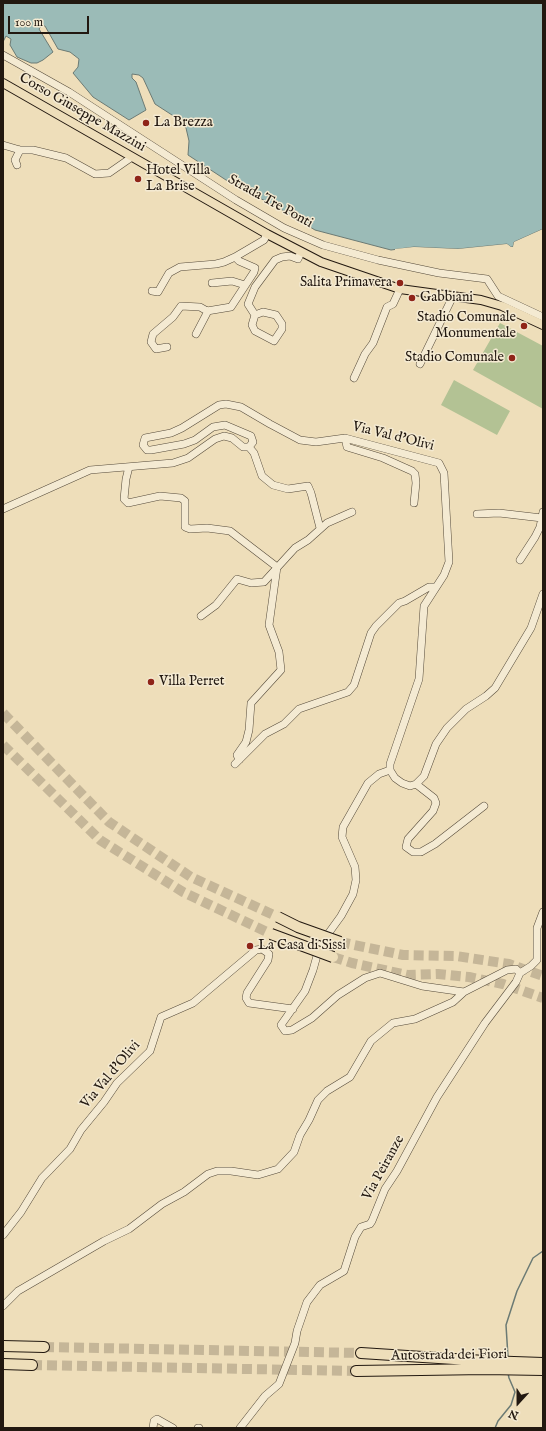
<!DOCTYPE html>
<html>
<head>
<meta charset="utf-8">
<style>
  body { margin:0 }
  #map { position:relative; width:546px; height:1431px; overflow:hidden; background:#eedeba; font-family:"IM FELL English",serif }
  canvas { display:block }
  .frame { position:absolute; inset:0; border:4px solid #221810; pointer-events:none }
  .north { position:absolute; left:498px; top:1383px; width:40px; height:40px; -webkit-text-stroke:3px #f4ead2; paint-order:stroke; rotate:201deg; font-size:11px; font-weight:700; line-height:16px; text-align:center; color:#221810 }
  .north::after { content:''; display:block; margin:auto; width:14px; height:18px; background:#221810; clip-path:polygon(50% 0,100% 100%,50% 72%,0 100%) }
  .scale { position:absolute; left:8px; top:16px; width:81px; height:18px; box-sizing:border-box; border:2px solid #221810; border-top:0; padding-left:5px; font-size:12px; line-height:14px; white-space:nowrap; color:#221810; -webkit-text-stroke:3px #f4ead2; paint-order:stroke }
</style>
</head>
<body>
<div id="map">
<canvas width="546" height="1431"></canvas>
<div class="frame"></div>
<div class="north">N</div>
<div class="scale">100 m</div>
</div>
<script>
const c = document.querySelector('canvas').getContext('2d');
c.lineJoin = 'round';
function fillPath(path, color) {
  c.fillStyle = color;
  c.fill(path, 'evenodd');
}
function toPath(rows) {
  const path = new Path2D();
  for (const r of rows) {
    path.moveTo(r[0], r[1]);
    for (let i = 2; i < r.length; i += 2) path.lineTo(r[i], r[i + 1]);
  }
  return path;
}
function strokePath(path, color, width, dash) {
  c.strokeStyle = color;
  c.lineWidth = width;
  c.lineCap = dash ? 'butt' : 'round';
  c.setLineDash(dash || []);
  c.stroke(path);
}
function label(font, color, halo, rows, align = 'center') {
  c.font = font + ' "IM FELL English",serif';
  c.lineWidth = 3;
  c.setLineDash([]);
  c.textBaseline = 'middle';
  c.strokeStyle = halo;
  c.fillStyle = color;
  for (const [text, x, y, turn = 0] of rows) {
    c.save();
    c.translate(x, y);
    c.rotate((+turn || 0) * Math.PI / 180);
    c.textAlign = isNaN(turn) ? turn : align;
    if (halo) c.strokeText(text, 0, 0);
    c.fillText(text, 0, 0);
    c.restore();
  }
}
fillPath(toPath([
  [500,323,543,346,543,409,473,370],
  [454,380,510,411,497,435,441,405]
]), '#b3c294');
const water = toPath([
  [3,3,543,3,543,229,514,242,513,247,511,247,507,244,458,249,414,247,391,250,315,230,286,212,226,180,188,155,189,141,186,128,172,115,155,104,143,78,139,75,132,74,132,78,136,82,146,110,129,120,93,97,73,73,78,67,79,59,70,52,58,49,45,26,42,25,39,29,53,52,43,60,37,63,31,63,17,57,10,45,11,39,6,36,3,42,3,3]
]);
fillPath(water, '#9bbbb7');
strokePath(water, '#6b7a74', 1);
fillPath(toPath([
  [543,229,543,232,516,243,515,248,511,249,507,246,459,251,414,249,395,251,395,249,414,247,458,249,507,244,511,247,513,247,514,242]
]), '#eedeba');
strokePath(toPath([
  [508,1357,506,1325,517,1291,533,1258,543,1251],
  [495,1428,498,1421,511,1405,515,1392,509,1378,508,1373]
]), '#6b7a74', 1.5);
strokePath(toPath([
  [3,713,109,822,191,877,278,917],
  [3,745,100,840,183,892,271,934],
  [340,942,403,955,456,956,509,964,543,976],
  [333,957,352,963,407,975,438,974,469,977,503,984,543,998],
  [44,1347,361,1353],
  [32,1365,356,1371]
]), '#c5b698', 10, [10, 5]);
const minor = toPath([
  [3,55,69,92,236,200,284,228,323,245,378,260,439,273,487,279,498,296,543,317],
  [3,145,20,150,33,150,66,158,95,174,109,173,132,157],
  [17,165,15,160,20,150],
  [212,283,232,281,245,285],
  [152,291,158,292,169,273,180,267,216,264,224,262,235,257,264,240,267,234],
  [255,315,252,325,255,331,274,341,282,329,282,324,276,315,263,312,255,315,248,304,255,287,275,260,282,257,290,256,298,259,301,252],
  [196,334,208,311],
  [167,347,156,349,151,342,153,334,173,317,181,306,200,307,207,311,231,307,254,272,255,268,239,261,235,257],
  [420,364,453,296],
  [354,378,365,354,373,343,387,307,393,304,400,289],
  [345,438,347,447,383,458,412,471,415,474,416,483,414,503],
  [249,447,254,453,262,476,273,485,288,489,308,486,311,493,320,528],
  [129,467,126,479,124,499,128,503,160,496,181,498,185,501,185,527,190,529,207,528,230,531,277,567],
  [3,509,90,470,173,463,188,458,215,439,224,436,232,438,243,447,249,447,253,442,251,436,225,425,213,427,195,440,184,444,151,450,147,450,143,445,145,438,171,433,182,428,219,405,226,404,241,407,270,424,300,440,316,442,345,438,439,463,444,473,449,562,444,575,424,606,419,679,390,764,390,770,395,778,402,783,410,786,416,784,424,776,436,744,447,728,466,709,486,696,495,688,531,628,543,594],
  [477,514,499,513,542,518],
  [520,560,535,537,540,527,543,512],
  [201,616,216,605,237,579,251,583,264,582,295,548,308,540,327,523,352,512],
  [239,760,237,755,246,742,249,730,251,703,281,670,279,652,269,625,277,567],
  [235,764,265,734,284,724,299,709,348,692,354,685,371,633,376,626,399,603,405,601,429,587,435,587],
  [390,770,379,774,368,783,343,827,342,837,355,867,356,880,353,894,341,916,320,945,313,970,305,991,281,1025,285,1031,292,1030,312,1018,338,995,365,978,380,973,422,986,464,992,507,970,516,969,520,973],
  [416,784,434,798,436,803,433,811,408,839,406,847,413,852,421,852,435,844,484,806],
  [520,973,531,966,537,960,537,928,543,912],
  [3,1235,21,1212,42,1178,70,1149,81,1130,104,1102,117,1083,150,1051,161,1017,193,1003,256,950,262,949,269,954,268,960,247,993,246,998,249,1003,293,1009],
  [3,1306,18,1291,104,1241,129,1229,162,1204,184,1192,208,1174,217,1171,231,1171,258,1175,278,1169,294,1152,300,1135,309,1120,318,1100,327,1091,350,1077,371,1041,393,1023,415,1019,453,1002,464,992],
  [153,1428,154,1421,157,1419,173,1428],
  [198,1428,199,1428],
  [240,1428,265,1396,279,1384,295,1343,297,1331,307,1302,320,1285,344,1271,355,1237,361,1227,370,1224,372,1221,385,1189,397,1171,437,1097,485,1023,516,982,520,973]
]);
const major = toPath([
  [3,83,267,234,321,262,400,289,481,300,502,306,543,325]
]);
const highway = toPath([
  [3,1346,44,1347],
  [361,1353,485,1361,543,1363],
  [3,1364,32,1365],
  [356,1371,485,1369,543,1370]
]);
strokePath(minor, '#554a3a', 8);
strokePath(major, '#221810', 10);
strokePath(highway, '#221810', 12);
strokePath(minor, '#f4ead2', 7);
strokePath(major, '#eedeba', 8);
strokePath(highway, '#eedeba', 10);
const highwayBridge = toPath([
  [278,917,298,927,340,942],
  [271,934,333,957]
]);
strokePath(highwayBridge, '#221810', 12, []);
strokePath(highwayBridge, '#eedeba', 10);
for (const [x, y, r, color] of [
  [146,123,4,"#8f2418"],
  [138,179,4,"#8f2418"],
  [400,283,4,"#8f2418"],
  [412,298,4,"#8f2418"],
  [524,326,4,"#8f2418"],
  [512,358,4,"#8f2418"],
  [151,682,4,"#8f2418"],
  [250,946,4,"#8f2418"]
]) {
  const dot = new Path2D();
  dot.arc(x, y, r, 0, 2 * Math.PI);
  c.fillStyle = color;
  c.fill(dot);
  strokePath(dot, '#f4ead2', 1.5);
}
label('14px', '#221810', '#f4ead2', [
  ["Corso Giuseppe Mazzini",82,113,30],
  ["Strada Tre Ponti",270,202,29],
  ["Via Val d'Olivi",393,437,14],
  ["Via Val d'Olivi",111,1075,-50],
  ["Via Peiranze",384,1168,-61],
  ["Autostrada dei Fiori",449,1356,-1]
]);
label('14px', '#221810', '#f4ead2', [
  ["La Brezza",154,123],
  ["Hotel Villa",146,171],
  ["La Brise",146,187],
  ["Salita Primavera",392,283,"right"],
  ["Gabbiani",420,298],
  ["Stadio Comunale",516,318,"right"],
  ["Monumentale",516,334,"right"],
  ["Stadio Comunale",504,358,"right"],
  ["Villa Perret",159,682],
  ["La Casa di Sissi",258,946]
], 'left');
</script>
</body>
</html>
